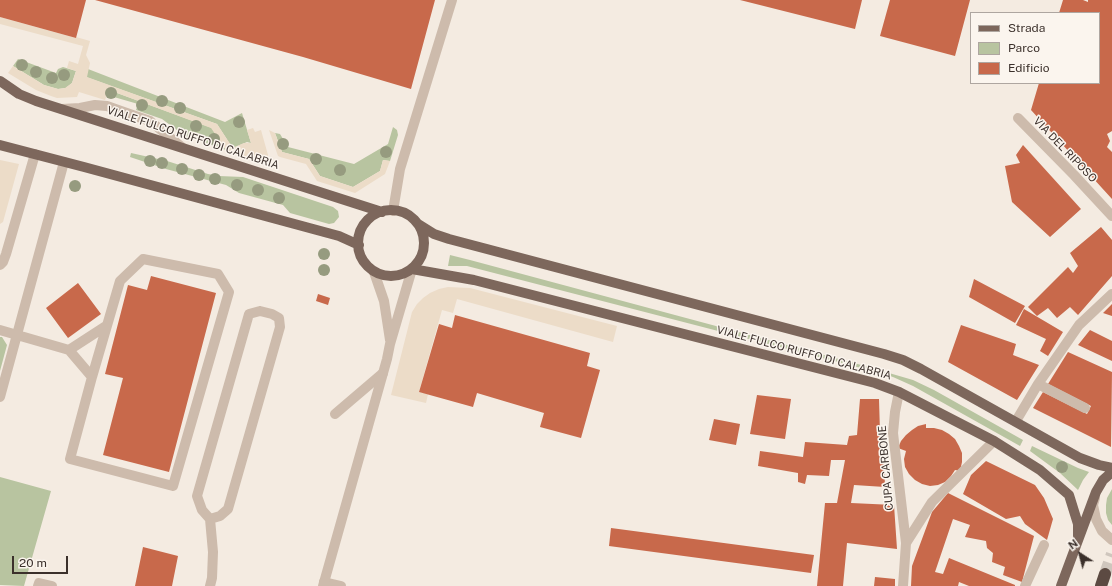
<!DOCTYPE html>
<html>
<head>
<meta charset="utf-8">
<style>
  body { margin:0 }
  #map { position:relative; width:1112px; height:586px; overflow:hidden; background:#f4ebe1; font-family:"Public Sans",sans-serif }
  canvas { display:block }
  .legend { position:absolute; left:970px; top:12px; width:130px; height:72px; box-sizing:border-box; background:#fbf5ee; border:1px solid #aea6a0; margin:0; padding:5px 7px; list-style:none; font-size:12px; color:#3b302b }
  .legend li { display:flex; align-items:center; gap:8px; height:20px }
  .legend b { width:20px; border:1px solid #aea6a0 }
  .north { position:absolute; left:1060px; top:534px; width:40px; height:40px; -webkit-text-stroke:3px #fbf5ee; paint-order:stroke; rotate:324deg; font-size:11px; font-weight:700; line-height:16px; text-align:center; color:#3b302b }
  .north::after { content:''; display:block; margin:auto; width:14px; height:18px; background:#3b302b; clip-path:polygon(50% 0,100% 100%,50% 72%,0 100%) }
  .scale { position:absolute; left:12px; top:556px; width:56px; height:18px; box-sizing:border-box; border:2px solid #3b302b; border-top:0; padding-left:5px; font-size:12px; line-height:14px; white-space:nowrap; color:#3b302b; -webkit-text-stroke:3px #fbf5ee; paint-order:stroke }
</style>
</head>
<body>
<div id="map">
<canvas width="1112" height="586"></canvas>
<ul class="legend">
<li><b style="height:5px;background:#7d675c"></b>Strada</li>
<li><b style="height:11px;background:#b8c4a0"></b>Parco</li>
<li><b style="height:11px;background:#c8694b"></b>Edificio</li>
</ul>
<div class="north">N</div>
<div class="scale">20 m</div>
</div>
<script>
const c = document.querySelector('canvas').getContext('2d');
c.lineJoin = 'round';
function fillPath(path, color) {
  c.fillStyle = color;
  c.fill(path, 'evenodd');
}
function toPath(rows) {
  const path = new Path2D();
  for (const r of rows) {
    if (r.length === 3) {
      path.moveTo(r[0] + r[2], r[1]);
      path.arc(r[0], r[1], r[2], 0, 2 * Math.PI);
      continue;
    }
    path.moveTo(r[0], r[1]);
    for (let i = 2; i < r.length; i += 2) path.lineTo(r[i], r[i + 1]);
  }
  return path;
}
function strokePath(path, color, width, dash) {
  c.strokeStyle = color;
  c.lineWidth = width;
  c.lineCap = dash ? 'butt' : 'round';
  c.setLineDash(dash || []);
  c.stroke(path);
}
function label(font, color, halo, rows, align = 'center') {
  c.font = font + ' "Public Sans",sans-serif';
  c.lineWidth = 3;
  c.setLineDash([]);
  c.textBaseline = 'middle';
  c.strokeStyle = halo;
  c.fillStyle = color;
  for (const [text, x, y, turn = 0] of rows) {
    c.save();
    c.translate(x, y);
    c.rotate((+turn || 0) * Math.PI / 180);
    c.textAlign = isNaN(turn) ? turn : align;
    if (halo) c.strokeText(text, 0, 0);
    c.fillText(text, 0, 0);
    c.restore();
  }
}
fillPath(toPath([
  [18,59,56,73,58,69,63,67,76,71,72,83,66,88,58,89,44,85,13,66],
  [88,69,225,122,242,113,251,143,247,142,235,147,232,147,217,124,86,77],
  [109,90,212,128,226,150,185,136,162,119,136,110,138,104,107,95],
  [393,127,397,130,398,135,390,161,383,160,380,171,353,187,320,176,309,159,282,152,275,133,280,134,288,147,354,164,388,144],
  [131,153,167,161,208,174,219,176,243,177,333,207,338,211,339,217,334,223,329,224,290,213,283,205,239,193,226,185,166,169,130,157],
  [450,255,470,260,865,366,913,380,934,390,1023,440,1020,446,913,386,893,377,865,369,467,266,448,266],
  [0,337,2,337,7,345,0,371],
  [1032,446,1078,468,1089,472,1083,480,1078,490,1060,473,1030,451],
  [0,477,51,491,24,586,0,585],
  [1112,489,1112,525,1108,520,1106,513,1106,505,1107,498]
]), '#b8c4a0');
fillPath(toPath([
  [0,17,76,38,76,37,90,41,86,55,90,63,87,77,217,124,232,147,235,147,244,143,251,143,247,130,253,128,255,132,261,130,268,155,268,159,265,161,261,162,226,150,211,128,109,90,105,100,79,92,77,97,57,98,51,96,36,90,8,73,13,66,44,85,58,89,65,88,72,83,76,71,67,68,69,61,78,64,83,46,0,24],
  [269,130,275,133,282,152,309,159,320,176,353,187,380,171,383,160,390,161,385,174,355,193,317,181,306,164,280,157,278,156],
  [0,160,19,164,3,222,0,224],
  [448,287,470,288,617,326,613,342,457,299,453,313,442,310,419,392,428,394,426,403,391,395,412,312,417,304,423,298,430,293,439,289]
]), '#ecdcc8');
fillPath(toPath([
  [0,0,86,0,76,38,0,17],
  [95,0,435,0,411,89,303,57],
  [740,0,862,0,855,29],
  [890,0,970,0,955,56,880,36],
  [1063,0,1083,0,1088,2,1088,0,1112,0,1112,131,1107,134,1110,141,1107,147,1112,152,1112,199,1031,110,1039,83,1099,83,1099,13,1059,13],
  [1023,145,1081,209,1050,237,1012,202,1005,166,1020,163,1016,155],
  [1101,227,1112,240,1112,276,1078,315,1070,307,1057,318,1048,308,1037,316,1028,307,1068,267,1073,273,1078,266,1070,253],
  [151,276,216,293,169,472,103,455,123,378,105,374,128,285,147,290],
  [974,279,1025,306,1015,323,969,297],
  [78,283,101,314,68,338,46,308],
  [318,294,330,298,328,305,316,301],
  [1112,304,1112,316,1103,313],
  [1024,309,1063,332,1048,356,1040,351,1046,339,1016,325],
  [455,315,590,353,587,366,600,370,581,438,540,427,544,413,477,393,473,407,419,392,439,324,452,328],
  [961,325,1016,344,1013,355,1039,365,1017,400,948,362],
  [1090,330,1112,341,1112,361,1078,345],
  [1068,352,1112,372,1111,447,1033,408,1043,392,1087,414,1091,406,1048,384],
  [757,395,791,399,785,439,750,434],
  [860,399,879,399,880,433,884,459,885,487,854,485,851,503,894,505,897,549,847,543,843,586,817,586,825,503,837,503,845,460,831,460,829,476,807,475,805,484,798,482,798,473,758,466,760,451,803,457,805,442,847,445,849,436,857,435],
  [714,419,740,424,736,445,709,440],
  [926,424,926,428,934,428,942,430,949,434,955,439,959,446,962,453,962,462,960,471,955,470,951,476,945,482,938,485,930,486,922,484,915,480,909,474,905,467,904,459,906,451,898,448,901,441,906,435,912,430,918,426],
  [986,461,1035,485,1044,498,1053,519,1047,540,1025,524,1020,516,1006,519,963,494,971,475],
  [948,493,1034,536,1022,582,1003,575,1005,567,992,562,993,553,987,548,986,541,965,537,970,525,953,519,935,572,943,574,949,558,1015,585,1015,586,969,586,959,582,958,586,911,586,912,566,932,512],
  [611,528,814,555,811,573,609,546],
  [143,547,178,556,172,586,135,586],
  [875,577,895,579,895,586,874,586]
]), '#c8694b');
strokePath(toPath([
  [1105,574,1112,554]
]), '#cfc6bd', 12, [12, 6]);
strokePath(toPath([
  [62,109,80,108,95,105,107,106,121,111,150,121,183,148],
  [0,265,3,262,6,254,35,154],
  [260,311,272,314,279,318,280,327,228,509,220,516,210,519,202,510,197,496,249,314,260,311],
  [0,330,69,350,92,377,70,459,173,486,229,292,218,274,143,259,120,281,92,377],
  [69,350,106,326],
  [0,397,64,162],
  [335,414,383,373],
  [210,519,213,552,212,578,210,586],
  [324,582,341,586],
  [38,586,39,583,52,586],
  [1025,586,1044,545]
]), '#cdbbac', 10);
strokePath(toPath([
  [1018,118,1074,175,1112,216],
  [393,211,400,169,452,0],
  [374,272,384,301,390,340],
  [1038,384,1085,408],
  [899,392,895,412,893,433,906,543,903,586],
  [1016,421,1038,384,1079,325,1112,294],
  [1095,498,1093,505,1096,519,1102,531,1112,540],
  [906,543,932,502,994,441],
  [323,586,387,359,390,344,412,269]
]), '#cdbbac', 10);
strokePath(toPath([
  [0,81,19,94,36,101,382,212],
  [0,145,84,167,339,236,359,245],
  [391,243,33],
  [418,224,434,234,449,239,884,354,903,360,921,369,1080,458,1099,465,1112,468],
  [412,269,474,280,875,383,899,392,994,441,1040,470,1069,495,1078,524,1078,540],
  [1061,586,1096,492,1103,480,1112,472]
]), '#7d675c', 10);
strokePath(toPath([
  [1101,586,1105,574]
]), '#5c4a42', 12);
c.fillStyle = '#969b7f';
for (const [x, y] of [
  [22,65],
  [36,72],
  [64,75],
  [52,78],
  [111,93],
  [162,101],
  [142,105],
  [180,108],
  [239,122],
  [196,126],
  [214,139],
  [283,144],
  [386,152],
  [316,159],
  [150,161],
  [162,163],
  [182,169],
  [340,170],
  [199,175],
  [215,179],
  [237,185],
  [75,186],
  [258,190],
  [279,198],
  [324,254],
  [324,270],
  [1062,467]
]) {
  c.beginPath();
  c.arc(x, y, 6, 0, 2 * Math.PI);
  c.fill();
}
label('11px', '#3b302b', '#fbf5ee', [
  ["VIALE FULCO RUFFO DI CALABRIA",193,138,18],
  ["VIA DEL RIPOSO",1065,150,46],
  ["VIALE FULCO RUFFO DI CALABRIA",804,353,15],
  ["CUPA CARBONE",886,468,-95]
]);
</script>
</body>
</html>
